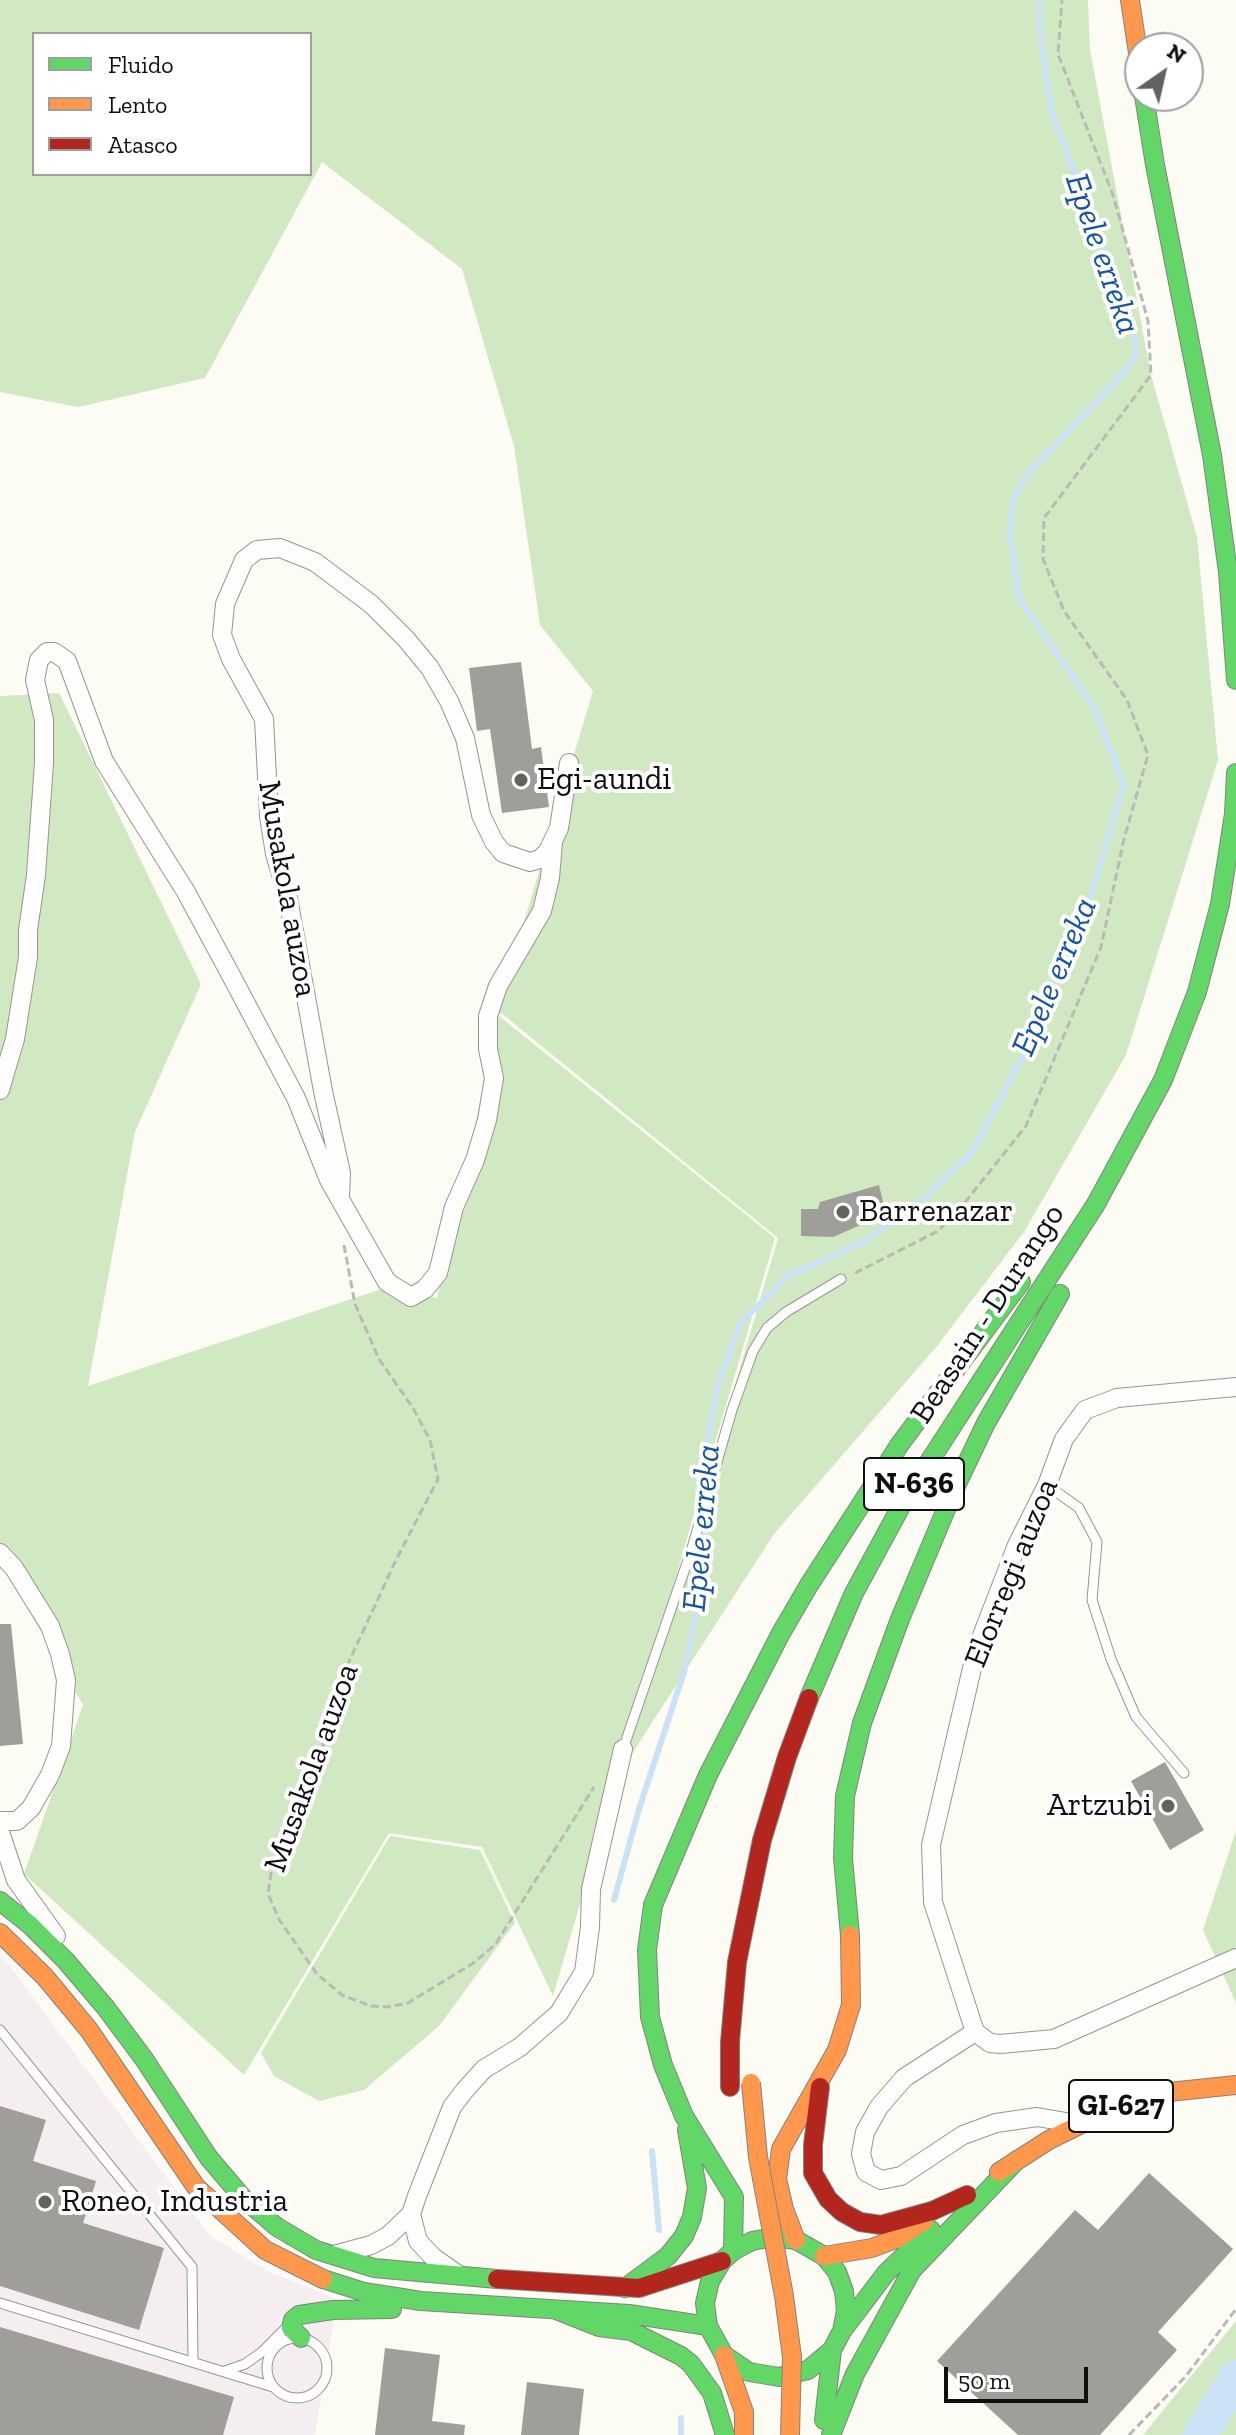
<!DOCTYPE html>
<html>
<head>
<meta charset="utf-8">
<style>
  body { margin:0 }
  #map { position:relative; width:1236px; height:2435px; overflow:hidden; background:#fcfbf4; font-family:"Zilla Slab",serif }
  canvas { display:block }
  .legend { position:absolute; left:32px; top:32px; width:280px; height:144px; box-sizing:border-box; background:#fff; border:2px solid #9f9f9f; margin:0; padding:10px 14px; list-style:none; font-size:24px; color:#0f0f0f }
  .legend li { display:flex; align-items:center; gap:16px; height:40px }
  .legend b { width:40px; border:2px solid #9f9f9f }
  .north { position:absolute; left:1124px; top:32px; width:80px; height:80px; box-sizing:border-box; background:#fff; border:2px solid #9f9f9f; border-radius:50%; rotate:34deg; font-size:22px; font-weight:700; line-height:32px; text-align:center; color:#0f0f0f }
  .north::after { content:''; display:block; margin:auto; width:28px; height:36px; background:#62625f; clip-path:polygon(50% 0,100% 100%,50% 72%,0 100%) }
  .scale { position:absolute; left:944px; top:2367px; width:144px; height:36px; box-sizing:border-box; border:4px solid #0f0f0f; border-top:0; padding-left:10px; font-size:24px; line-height:28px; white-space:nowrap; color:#0f0f0f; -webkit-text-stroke:6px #fff; paint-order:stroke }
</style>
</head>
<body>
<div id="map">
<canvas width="1236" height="2435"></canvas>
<ul class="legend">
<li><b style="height:10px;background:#63d668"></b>Fluido</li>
<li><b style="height:10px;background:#ff974d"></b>Lento</li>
<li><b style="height:10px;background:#b3261e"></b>Atasco</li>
</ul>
<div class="north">N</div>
<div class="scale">50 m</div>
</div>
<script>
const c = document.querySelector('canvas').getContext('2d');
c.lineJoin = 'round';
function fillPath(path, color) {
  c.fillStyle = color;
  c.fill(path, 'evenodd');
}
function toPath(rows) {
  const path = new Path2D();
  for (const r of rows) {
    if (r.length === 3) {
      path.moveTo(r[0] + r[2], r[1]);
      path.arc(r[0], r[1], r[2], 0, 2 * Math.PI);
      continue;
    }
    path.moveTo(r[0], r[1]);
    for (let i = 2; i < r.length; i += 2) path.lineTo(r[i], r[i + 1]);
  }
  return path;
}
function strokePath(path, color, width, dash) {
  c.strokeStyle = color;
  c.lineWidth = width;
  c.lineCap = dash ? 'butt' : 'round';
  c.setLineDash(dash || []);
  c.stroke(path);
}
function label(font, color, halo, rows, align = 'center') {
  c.font = font + ' "Zilla Slab",serif';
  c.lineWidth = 8;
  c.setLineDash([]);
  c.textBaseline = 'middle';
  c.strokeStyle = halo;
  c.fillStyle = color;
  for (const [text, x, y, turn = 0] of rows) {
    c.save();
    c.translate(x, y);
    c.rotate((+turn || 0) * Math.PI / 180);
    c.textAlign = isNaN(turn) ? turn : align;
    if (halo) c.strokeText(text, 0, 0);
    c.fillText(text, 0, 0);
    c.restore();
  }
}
fillPath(toPath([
  [0,1957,9,1965,210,2236,270,2272,337,2299,315,2435,0,2435]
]), '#f4eef0');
fillPath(toPath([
  [0,0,1088,0,1090,50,1151,375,1197,537,1218,760,1126,1055,1024,1232,937,1346,774,1534,624,1766,778,1238,501,1013,496,1015,593,691,540,625,514,446,462,269,322,162,205,378,78,407,0,392],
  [34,34,310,34,310,174,34,174],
  [59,693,201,984,135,1132,88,1386,385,1288,437,1298,499,1016,775,1238,553,1996,482,1847,389,1833,244,2075,24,1874,83,1705,0,1560,0,696],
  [1236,1831,1236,2003,1203,1930],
  [390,1836,480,1850,515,1923,439,2026,364,2090,319,2101,274,2076,261,2053],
  [1236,2321,1236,2435,1143,2435]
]), '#d1e9c2');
strokePath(toPath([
  [706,1492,706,1452,717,1388,740,1324,786,1277,861,1243,923,1200,972,1152,1038,1028,1084,918,1124,786,1096,711,1019,598,1010,534,1013,501,1025,477,1120,377,1136,355,1134,332,1051,111,1039,23,1040,0],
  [614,1900,639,1809,684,1672,705,1573,706,1511],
  [652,2151,659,2230],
  [681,2435,681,2418]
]), '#cae1f6', 6);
strokePath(toPath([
  [1200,2435,1236,2377]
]), '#cae1f6', 34);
fillPath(toPath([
  [521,662,532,749,541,747,549,807,502,813,490,729,477,731,469,668],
  [879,1185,886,1214,833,1237,801,1236,801,1209,818,1209,820,1202],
  [0,1624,11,1624,23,1744,0,1746],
  [1165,1762,1204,1830,1170,1850,1131,1781],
  [0,2106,46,2120,33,2161,96,2181,83,2223,164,2248,139,2330,0,2286],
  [1149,2173,1233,2249,1158,2332,1177,2350,1100,2435,1018,2435,937,2361,1075,2210,1098,2230],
  [0,2327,234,2397,223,2435,0,2435],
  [385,2348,440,2355,432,2421,465,2425,464,2435,375,2435],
  [527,2382,584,2389,579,2435,521,2435]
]), '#a09e99');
const lane = toPath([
  [1047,1485,1079,1508,1097,1542,1092,1600,1111,1659,1136,1717,1184,1773],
  [623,1749,692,1548,732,1410,753,1351,767,1328,786,1312,841,1279],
  [0,2030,192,2267,193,2362],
  [0,2303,273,2387],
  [297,2368,30],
  [225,2371,245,2364,262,2352,286,2328]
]);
const street = toPath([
  [0,1090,15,1039,28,957,28,930,36,875,44,763,44,720,35,680,39,660,47,652,54,652,67,661,104,761,186,892,234,981,296,1098,329,1180,387,1282,411,1297,425,1289,438,1273,454,1207,475,1160,487,1120,494,1078,488,1049,488,1016,498,986,542,911,550,878,553,842],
  [340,1197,341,1173,323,1091,288,898,275,854,269,816,264,719,231,659,222,635,225,604,244,560,257,550,280,548,315,562,371,604,406,639,430,668,449,701,465,738,481,815,494,842,503,853,530,862,540,859,548,851,559,828,569,763],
  [0,1553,14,1568,50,1626,60,1654,66,1680,61,1746,50,1775,31,1808,17,1821,0,1821],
  [0,1832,16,1880,56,1936],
  [975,2032,933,1902,931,1845,976,1651,1017,1545,1047,1485,1064,1439,1085,1410,1117,1398,1236,1387],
  [1078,2124,1037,2117,996,2123,963,2135,901,2176,881,2180,866,2172,861,2154,865,2132,879,2107,904,2078,975,2032,990,2043,1000,2044,1054,2039,1236,1958],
  [334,2255,371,2245,388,2236,411,2214],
  [457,2274,433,2257,418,2241,411,2214,417,2196,452,2107,465,2090,484,2069,520,2047,559,2013,584,1972,590,1927,591,1889,623,1749]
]);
const fast = toPath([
  [1144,96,1155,165,1212,455,1228,572,1236,680],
  [809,1698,854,1593,905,1499,1096,1204,1163,1080,1197,992,1220,904,1234,814,1236,773],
  [0,1901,30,1925,66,1961,106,2008,144,2059,209,2158,243,2198,277,2227,316,2250,374,2268,497,2279],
  [850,1935,843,1858,845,1796,862,1723,900,1619,955,1488,986,1423,1060,1294],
  [733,2251,734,2197,684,2116,663,2065,650,2017,647,1950,653,1905,708,1775,781,1633,809,1585,900,1444,1021,1282],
  [323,2279,364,2292,421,2301,629,2314,708,2326],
  [625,2288,668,2256,684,2236,692,2217,697,2188,687,2130],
  [556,2310,599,2327,631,2331,681,2356,691,2364,712,2393,725,2435],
  [842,2331,846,2311,844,2291,837,2272,824,2256,796,2240,774,2237,752,2241,733,2251,722,2261,710,2281,705,2303,708,2326,724,2355,749,2372,779,2377,808,2370,832,2350,842,2331,886,2273,931,2230],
  [301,2338,291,2328,293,2320,299,2315,333,2310,392,2309],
  [824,2420,832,2350],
  [831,2435,855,2374,912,2270,1017,2160]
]);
const slow = toPath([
  [1130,0,1140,66],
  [0,1933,45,1977,89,2030,196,2187,265,2250,323,2279],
  [999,2172,1049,2140,1110,2110,1169,2092,1236,2085],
  [796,2240,784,2209,777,2179,781,2149,837,2050,851,2005,850,1935],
  [824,2256,872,2248,898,2238,924,2221],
  [724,2355,744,2412,744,2435]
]);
const jam = toPath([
  [730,2087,730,2042,737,1962,762,1840,787,1757,809,1698],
  [820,2087,813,2145,813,2173,828,2199,842,2212,860,2222,881,2225,932,2211,967,2195],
  [497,2279,639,2288,722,2261]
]);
strokePath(lane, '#969592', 11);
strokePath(street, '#969592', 20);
strokePath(fast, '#83837f', 20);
strokePath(slow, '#83837f', 20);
strokePath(jam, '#83837f', 20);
strokePath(toPath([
  [344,1245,355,1304,379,1359,413,1408,430,1440,438,1479,395,1562,341,1679,331,1726,272,1867,268,1894,280,1921,317,1974,342,1995,371,2006,387,2007,408,2003,472,1964,495,1945,594,1787],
  [855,1273,938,1231,962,1206,1026,1126,1101,947,1124,839,1148,755,1127,700,1064,611,1043,559,1044,518,1151,375,1148,321,1113,195,1058,54,1062,0],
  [1129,2435,1186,2376,1236,2309]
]), '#b9b9b8', 3, [8, 4]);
strokePath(lane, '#fffefd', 9);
strokePath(street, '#fffefd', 18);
strokePath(fast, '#63d668', 18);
strokePath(slow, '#ff974d', 18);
strokePath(jam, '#b3261e', 18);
const slowBridge = toPath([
  [751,2083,758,2157,784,2296,792,2357,790,2435]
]);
strokePath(slowBridge, '#83837f', 20, []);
strokePath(slowBridge, '#ff974d', 18);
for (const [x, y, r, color] of [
  [521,780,8,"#62625f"],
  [843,1212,8,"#62625f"],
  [1168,1806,8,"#62625f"],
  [45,2202,8,"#62625f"]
]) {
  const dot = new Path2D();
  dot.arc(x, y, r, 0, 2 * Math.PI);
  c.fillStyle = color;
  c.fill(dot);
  strokePath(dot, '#fff', 3);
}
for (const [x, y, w] of [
  [914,1484,100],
  [1121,2106,104]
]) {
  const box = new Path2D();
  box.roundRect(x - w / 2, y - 26, w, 52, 6);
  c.fillStyle = '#fff';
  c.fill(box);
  strokePath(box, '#0f0f0f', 2);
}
label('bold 30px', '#0f0f0f', null, [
  ["N-636",914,1484],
  ["GI-627",1121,2106]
]);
label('32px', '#0f0f0f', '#fff', [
  ["Egi-aundi",537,780],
  ["Barrenazar",859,1212],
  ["Artzubi",1152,1806,"right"],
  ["Roneo, Industria",61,2202]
], 'left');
label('32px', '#0f0f0f', '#fff', [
  ["Musakola auzoa",287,889,80],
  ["Beasain - Durango",988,1314,-57],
  ["Elorregi auzoa",1012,1573,-68],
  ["Musakola auzoa",312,1768,-70]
]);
label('italic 34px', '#1653a3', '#fff', [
  ["Epele erreka",1102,254,71],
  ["Epele erreka",1055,977,-67],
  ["Epele erreka",702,1528,-85]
]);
</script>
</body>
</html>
